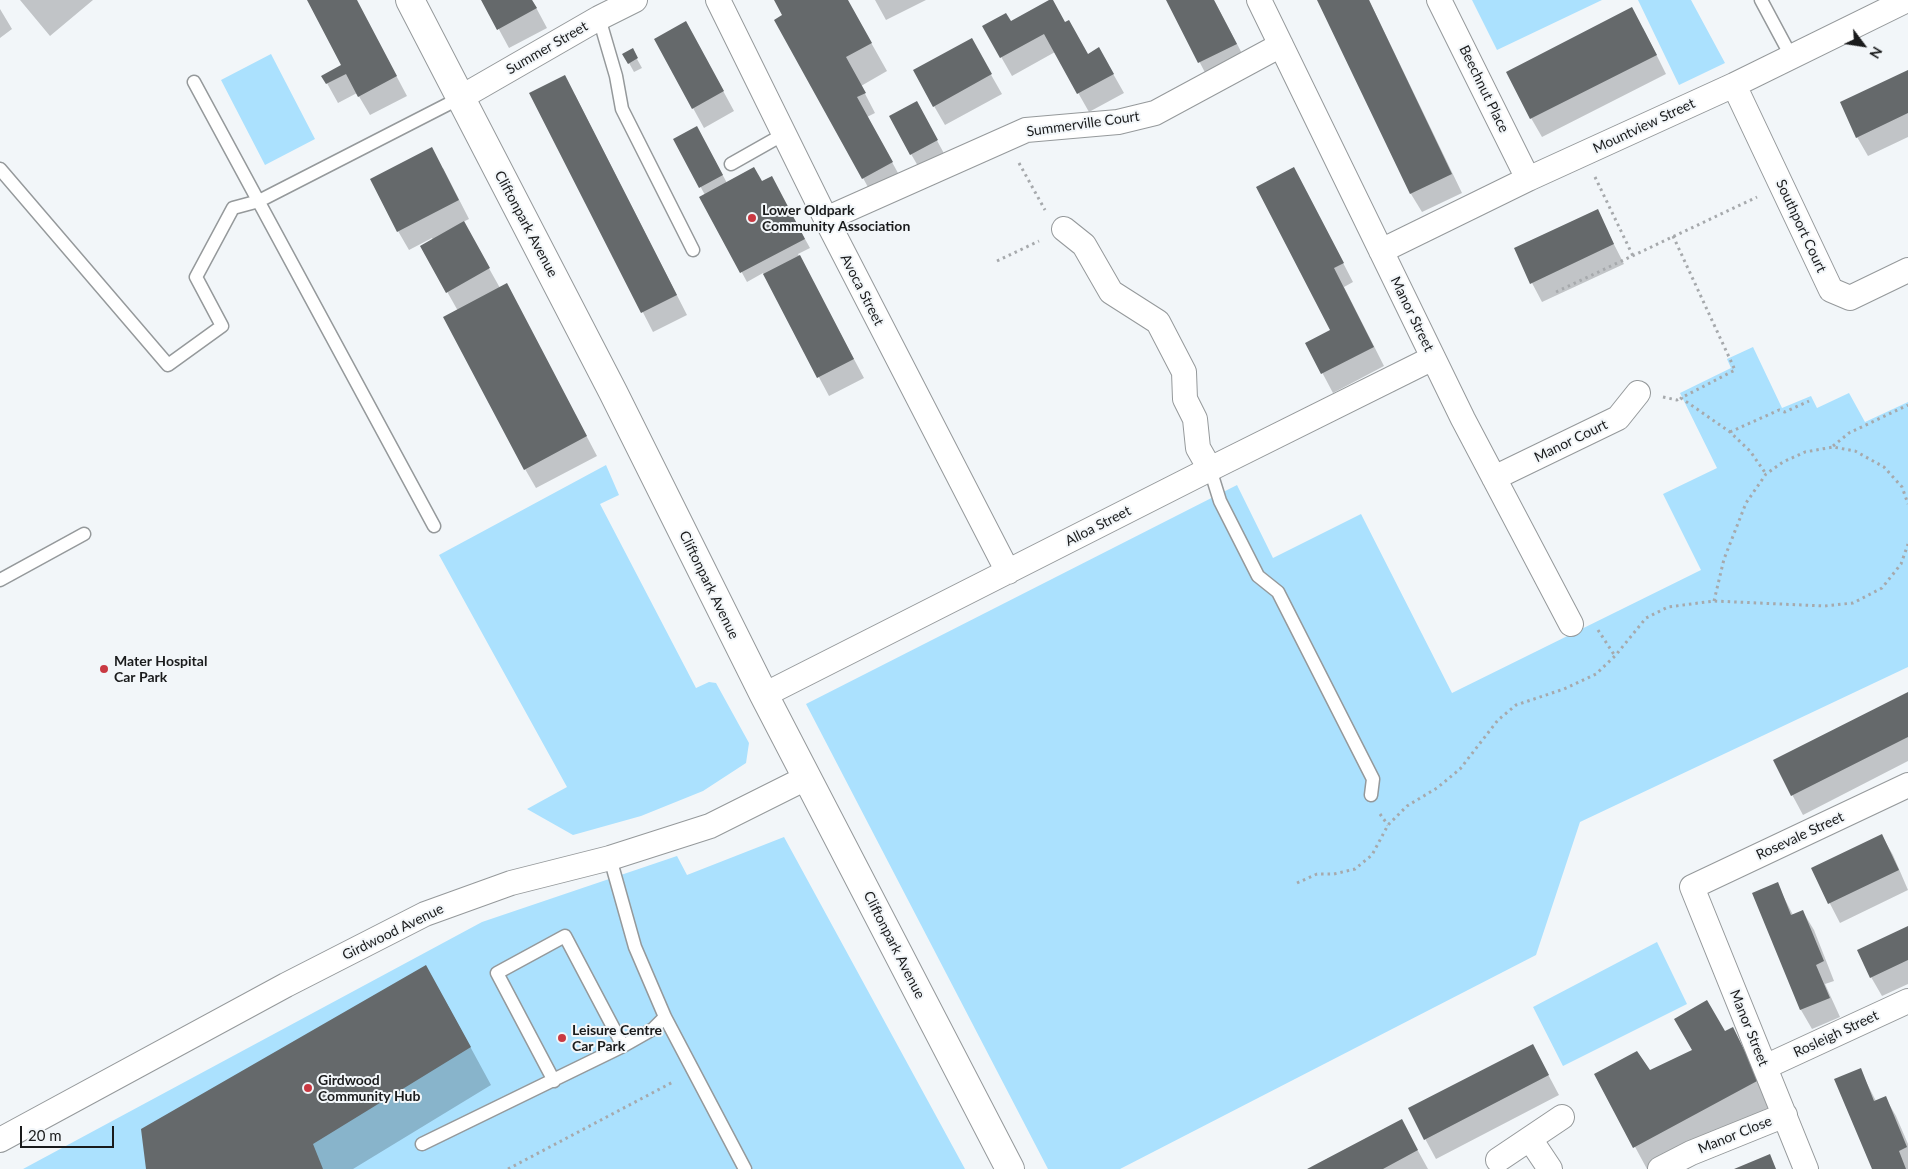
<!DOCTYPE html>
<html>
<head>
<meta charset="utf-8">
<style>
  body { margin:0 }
  #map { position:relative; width:1908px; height:1169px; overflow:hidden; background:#f2f6f9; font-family:Lato,sans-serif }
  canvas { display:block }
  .north { position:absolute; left:1838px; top:20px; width:50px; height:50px; -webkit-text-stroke:4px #f2f6f9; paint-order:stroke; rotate:121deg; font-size:14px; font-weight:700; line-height:20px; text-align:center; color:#1a1b1c }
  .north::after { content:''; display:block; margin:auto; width:18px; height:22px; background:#1a1b1c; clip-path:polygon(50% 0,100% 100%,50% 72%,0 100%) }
  .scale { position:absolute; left:20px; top:1126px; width:94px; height:22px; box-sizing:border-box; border:2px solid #1a1b1c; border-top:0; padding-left:6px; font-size:15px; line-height:18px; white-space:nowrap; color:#1a1b1c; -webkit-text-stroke:4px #f2f6f9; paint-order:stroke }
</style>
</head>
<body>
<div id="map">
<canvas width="1908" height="1169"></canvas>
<div class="north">N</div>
<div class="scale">20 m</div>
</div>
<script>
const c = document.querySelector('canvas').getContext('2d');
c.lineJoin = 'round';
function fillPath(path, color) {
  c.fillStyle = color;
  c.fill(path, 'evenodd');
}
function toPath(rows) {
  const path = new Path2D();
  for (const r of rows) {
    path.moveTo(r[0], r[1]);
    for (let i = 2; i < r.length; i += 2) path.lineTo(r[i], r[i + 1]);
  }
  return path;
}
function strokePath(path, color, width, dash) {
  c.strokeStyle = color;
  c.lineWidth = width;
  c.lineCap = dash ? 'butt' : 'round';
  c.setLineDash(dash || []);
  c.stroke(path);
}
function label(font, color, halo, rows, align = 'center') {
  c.font = font + ' Lato,sans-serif';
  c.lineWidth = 4;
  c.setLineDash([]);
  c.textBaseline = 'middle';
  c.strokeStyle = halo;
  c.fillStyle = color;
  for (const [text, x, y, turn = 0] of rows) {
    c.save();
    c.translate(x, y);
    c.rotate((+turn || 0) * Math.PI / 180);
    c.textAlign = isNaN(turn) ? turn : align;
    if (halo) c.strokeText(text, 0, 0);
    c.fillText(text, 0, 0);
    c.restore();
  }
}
fillPath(toPath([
  [1472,0,1602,0,1497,50],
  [1638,0,1691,0,1725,63,1679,85],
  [271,54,315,139,265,165,221,80],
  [1753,347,1782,408,1811,396,1817,408,1849,393,1865,422,1908,402,1908,667,1580,822,1536,955,1120,1169,1048,1169,806,704,1237,485,1273,558,1361,514,1452,693,1701,570,1663,494,1717,468,1680,393,1731,368,1727,359],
  [606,465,619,495,600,504,696,688,709,682,716,683,749,743,746,763,703,791,641,816,573,835,527,809,567,787,439,555],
  [784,837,965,1169,23,1169,482,922,677,856,687,875],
  [1657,942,1687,1004,1563,1066,1533,1007]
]), '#abe1fe');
fillPath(toPath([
  [20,0,93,0,50,36],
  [308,0,356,0,407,96,370,115,357,93,338,103,323,76,343,66],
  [483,0,532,0,547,28,509,48],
  [776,0,847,0,887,71,861,86,875,113,867,117,903,182,874,198,776,20,784,15],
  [875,0,926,0,886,20],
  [1052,0,1065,23,1088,55,1099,49,1124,93,1089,112,1055,52,1012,76,984,27,1011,23],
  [1167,0,1214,0,1247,63,1210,82],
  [1318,0,1369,0,1462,193,1422,212,1411,194],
  [0,9,12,29,0,38],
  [1643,28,1666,74,1542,137,1531,118],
  [655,39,696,41,734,111,704,128],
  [632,50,642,68,634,72,624,54],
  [982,59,1002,94,945,125,934,106],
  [1908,71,1908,137,1868,156,1857,137],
  [531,94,575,95,687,315,653,332],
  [927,122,947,159,922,173,911,154],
  [702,137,727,183,762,183,776,187,810,248,798,254,864,378,829,396,763,273,747,282,701,197,705,195,675,140],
  [443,168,469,219,463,222,500,288,517,304,597,456,536,488,525,469,458,311,422,247,433,240,432,238,409,250,398,231],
  [1304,188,1353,282,1344,287,1384,366,1333,393,1307,344,1331,331],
  [1597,211,1624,264,1542,302,1532,283],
  [1908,693,1908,761,1803,815,1774,761],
  [1882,836,1893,855,1908,890,1840,923,1812,869],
  [1777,884,1793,915,1803,912,1814,930,1834,981,1825,984,1840,1017,1812,1029,1801,1010,1753,894],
  [1908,927,1908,984,1882,996,1871,977],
  [447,1004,491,1085,353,1169,147,1169],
  [1733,1029,1775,1108,1663,1169,1647,1169,1596,1075,1650,1071,1693,1051],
  [1543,1065,1559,1095,1436,1159,1409,1109],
  [1860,1070,1876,1101,1885,1097,1896,1116,1908,1144,1908,1169,1873,1169],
  [1412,1140,1428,1169,1311,1169]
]), '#0003');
fillPath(toPath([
  [307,0,357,0,397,76,358,97,346,74,326,84,321,76,341,65],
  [481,0,532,0,537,8,497,30],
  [774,0,848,0,872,43,846,57,866,93,857,97,893,162,862,179,774,20,782,15],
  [1049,0,1053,0,1065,22,1069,20,1088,54,1099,47,1114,74,1077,94,1044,34,1000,58,982,26,1006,13,1011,21],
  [1166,0,1214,0,1237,44,1198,63],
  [1317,0,1369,0,1452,174,1410,194],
  [1632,7,1657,55,1530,119,1506,72],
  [686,21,724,91,692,109,654,39],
  [972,38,992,74,933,107,913,70],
  [633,48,638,58,628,64,622,54],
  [1908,70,1908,113,1856,138,1840,102],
  [565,75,677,295,641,313,529,93],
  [917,101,938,140,910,155,889,116],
  [697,126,723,175,699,188,673,139],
  [432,147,459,200,397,232,370,179],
  [754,167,762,181,772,176,805,239,740,273,699,197],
  [1294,167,1344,263,1334,268,1374,347,1321,374,1305,343,1330,330,1256,187],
  [1598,209,1614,244,1530,284,1514,248],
  [464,221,490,268,446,293,420,246],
  [800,255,854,359,817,378,763,274],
  [507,283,587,436,524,470,443,317],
  [1908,692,1908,737,1791,796,1773,760],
  [1882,834,1899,870,1828,904,1811,868],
  [1778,882,1791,915,1803,910,1824,961,1816,965,1830,998,1800,1010,1752,893],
  [1908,926,1908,960,1870,978,1857,950],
  [426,965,471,1047,313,1144,323,1169,146,1169,141,1129],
  [1707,1000,1725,1031,1733,1027,1759,1080,1633,1148,1594,1074,1637,1051,1650,1070,1692,1050,1674,1019],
  [1533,1044,1549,1075,1424,1140,1408,1108],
  [1861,1068,1874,1101,1886,1096,1907,1147,1899,1151,1906,1169,1872,1169,1834,1079],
  [1402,1119,1418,1150,1383,1169,1307,1169],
  [1770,1154,1776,1169,1734,1169]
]), '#65696b');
const lane = toPath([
  [1761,0,1791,56],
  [599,18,616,76,622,109,693,250],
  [194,82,434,526],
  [731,164,784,134],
  [0,169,168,365,222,326,196,277,233,208,259,201,460,98],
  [1210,469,1220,501,1258,576,1278,592,1373,779,1371,795],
  [0,580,84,534],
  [610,858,635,947,665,1017,745,1169],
  [554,1081,497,973,565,936,623,1046],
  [422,1144,623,1046,653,1029,665,1017]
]);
const street = toPath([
  [718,0,826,219,1008,572],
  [1259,0,1463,419,1571,624],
  [1439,0,1528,179],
  [1734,85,1831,290,1850,298,1908,270],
  [460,98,599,18,635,0],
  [826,219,1026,130,1118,122,1155,113,1281,45],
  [1064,229,1084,245,1111,292,1158,322,1184,372,1185,399,1195,419,1198,448,1210,469],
  [1381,251,1528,179,1734,85,1907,0],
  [1494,478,1618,418,1638,393],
  [764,695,1210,469,1433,358],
  [1765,1067,1908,1001],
  [1530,1139,1550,1169],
  [0,1140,286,985,425,914,511,883,610,858,710,826,808,777],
  [1498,1160,1562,1117],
  [1660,1169,1691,1153,1785,1115],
  [1806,1169,1692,887,1908,785]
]);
const secondary = toPath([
  [410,0,613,392,764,695,1010,1169]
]);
strokePath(lane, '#95999b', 15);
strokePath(street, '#95999b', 26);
strokePath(secondary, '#95999b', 30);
strokePath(toPath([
  [1019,163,1045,210],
  [1595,177,1633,256],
  [1673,236,1735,370,1681,398,1730,432,1750,451,1766,474],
  [997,261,1039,241],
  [1556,292,1757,197],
  [1663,397,1677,400,1681,398],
  [1730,432,1779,410,1785,412,1809,401],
  [1833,446,1849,433,1908,405],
  [1714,601,1724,559,1746,503,1766,474,1783,462,1805,452,1833,447,1855,451,1884,467,1902,487,1908,504],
  [1598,630,1615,656],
  [1380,814,1388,825],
  [1297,883,1317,874,1334,874,1355,869,1372,855,1388,825,1407,806,1437,788,1460,769,1498,720,1516,705,1564,689,1596,674,1615,656,1646,618,1668,607,1714,601,1824,606,1853,603,1882,588,1901,564,1908,544],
  [508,1169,673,1082]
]), '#a6a9ac', 3, [2.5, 4]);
strokePath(lane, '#fff', 12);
strokePath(street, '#fff', 24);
strokePath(secondary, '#fff', 28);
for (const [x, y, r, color] of [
  [752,218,5,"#c93942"],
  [104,669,5,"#c93942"],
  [562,1038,5,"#c93942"],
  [308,1088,5,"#c93942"]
]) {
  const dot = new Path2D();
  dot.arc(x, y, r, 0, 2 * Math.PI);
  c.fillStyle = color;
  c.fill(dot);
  strokePath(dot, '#f2f6f9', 2);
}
label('14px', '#1a1b1c', '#f2f6f9', [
  ["Summer Street",547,48,-30],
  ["Beechnut Place",1484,89,64],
  ["Summerville Court",1083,124,-8],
  ["Mountview Street",1644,126,-25],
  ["Cliftonpark Avenue",526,224,62],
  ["Southport Court",1801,226,65],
  ["Avoca Street",862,290,63],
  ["Manor Street",1412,314,64],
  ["Manor Court",1571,441,-26],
  ["Alloa Street",1098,526,-27],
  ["Cliftonpark Avenue",709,585,64],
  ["Rosevale Street",1800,836,-25],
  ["Girdwood Avenue",393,932,-26],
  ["Cliftonpark Avenue",894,945,63],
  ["Manor Street",1749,1028,68],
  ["Rosleigh Street",1836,1034,-25],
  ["Manor Close",1735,1135,-22]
]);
label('bold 14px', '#1a1b1c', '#f2f6f9', [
  ["Lower Oldpark",762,210],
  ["Community Association",762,226],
  ["Mater Hospital",114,661],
  ["Car Park",114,677],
  ["Leisure Centre",572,1030],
  ["Car Park",572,1046],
  ["Girdwood",318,1080],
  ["Community Hub",318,1096]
], 'left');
</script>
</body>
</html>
